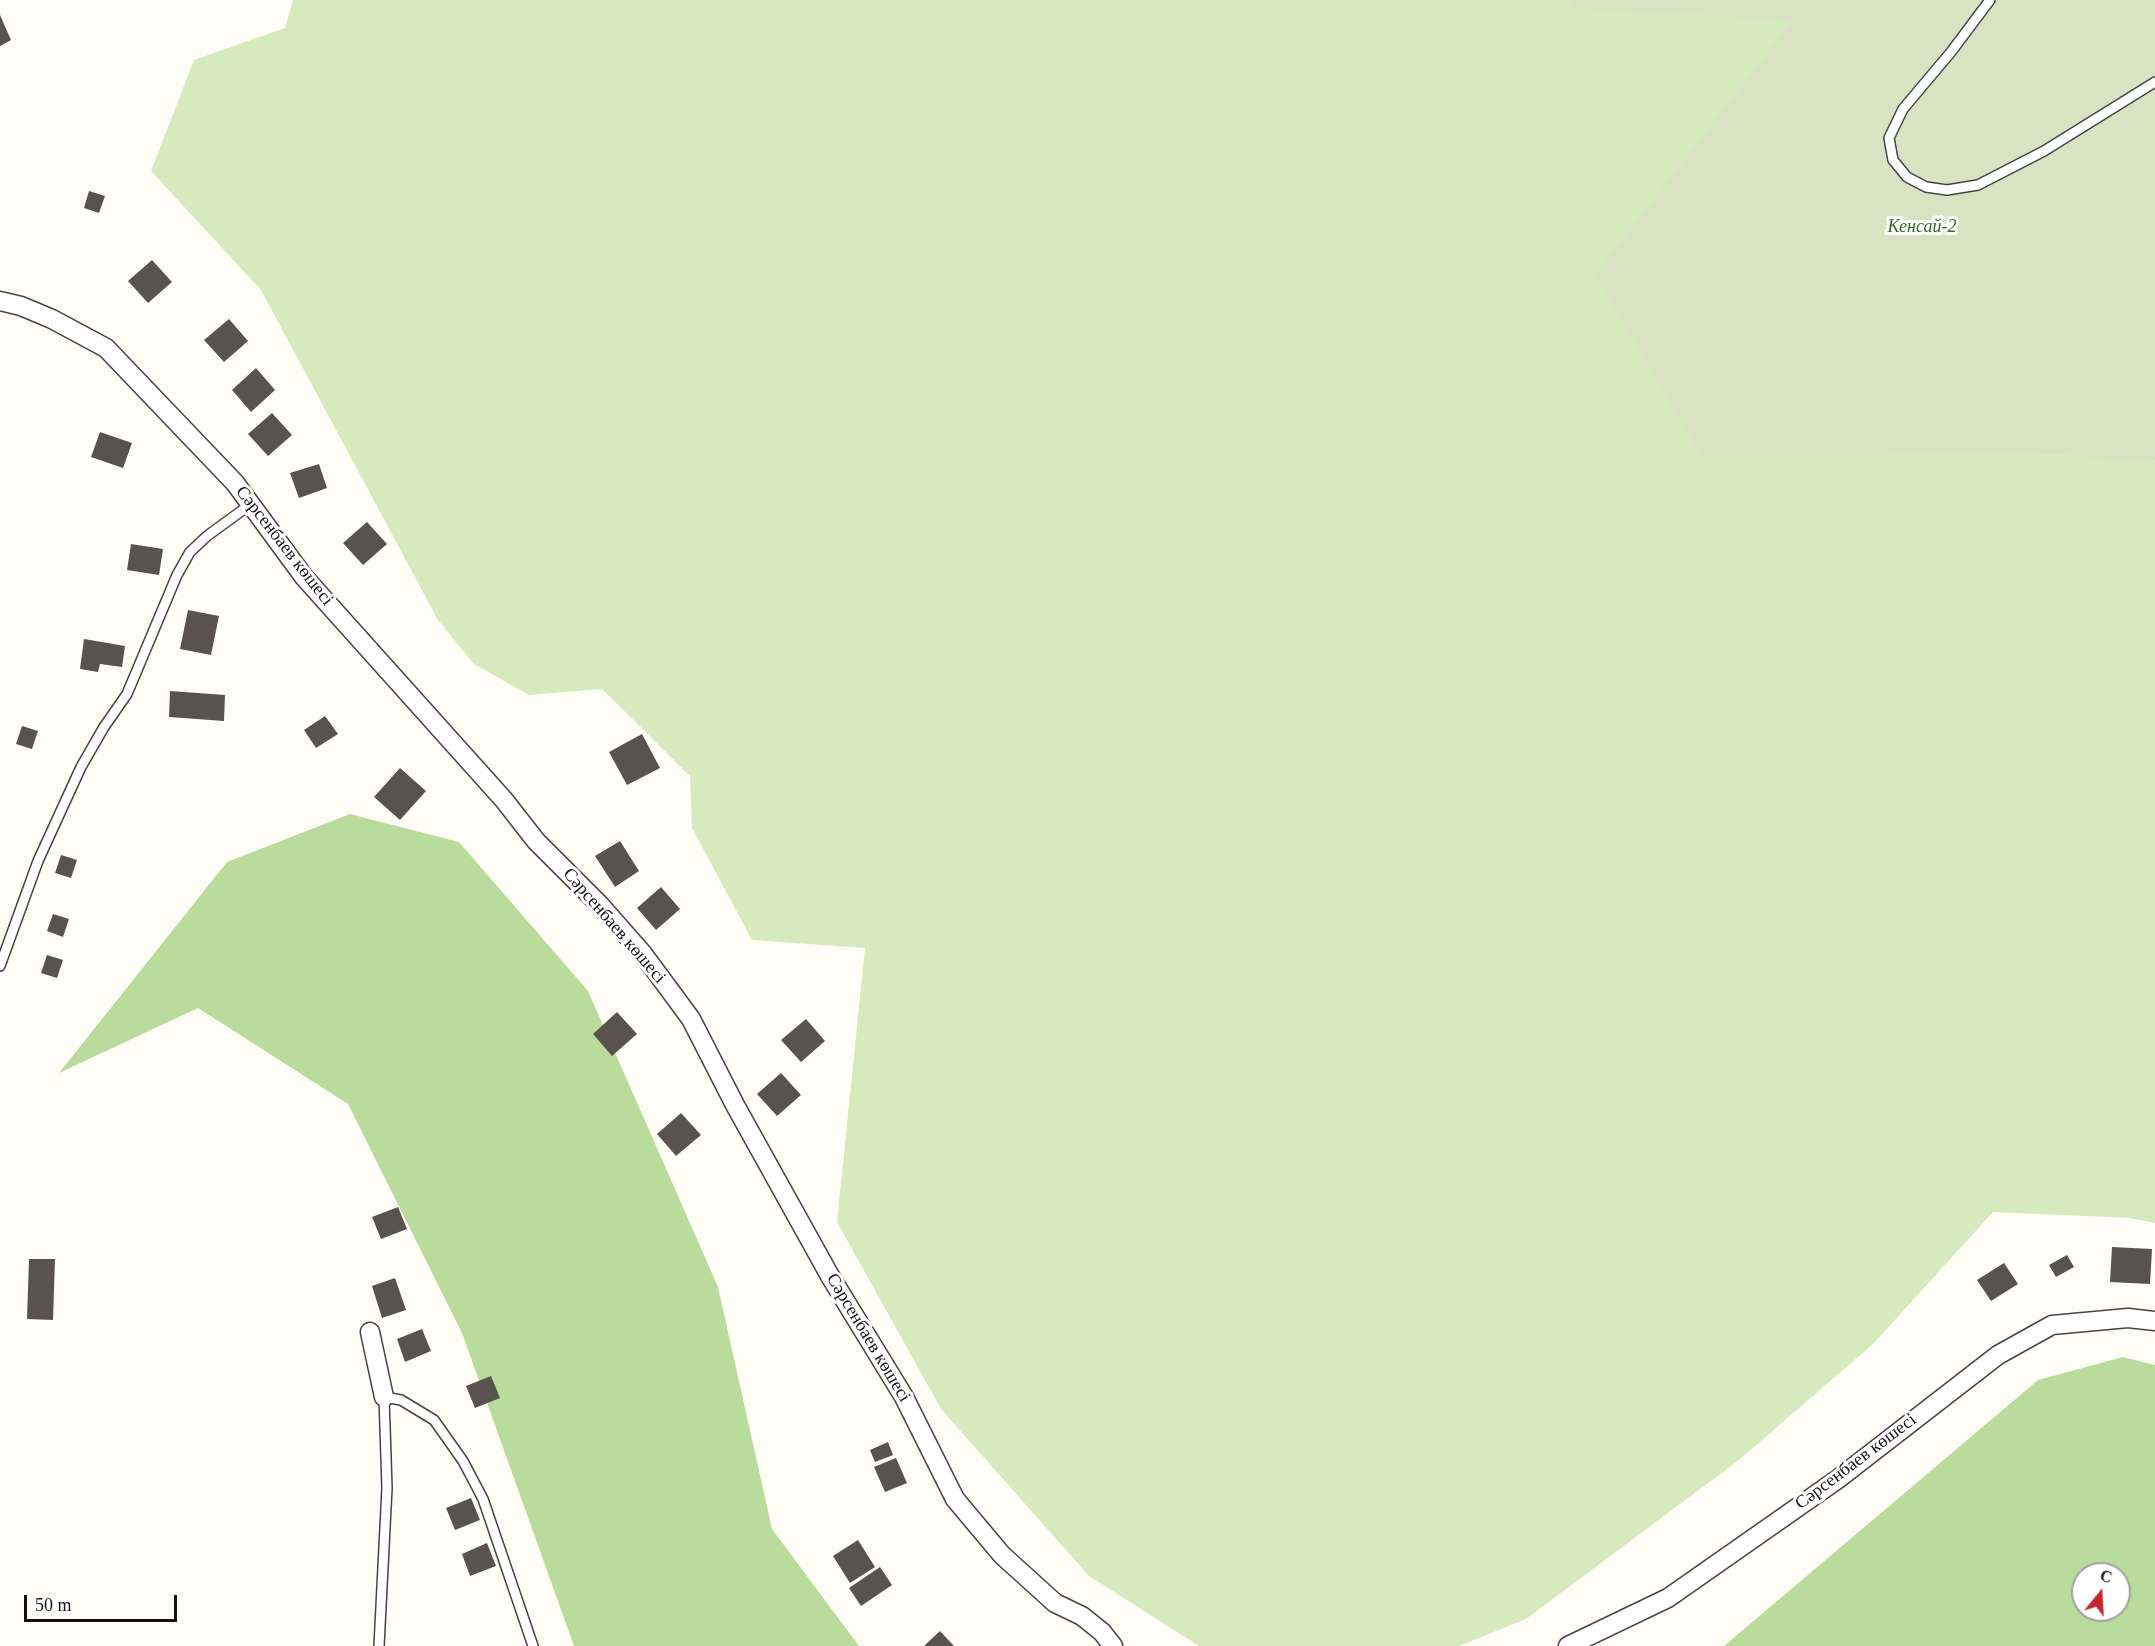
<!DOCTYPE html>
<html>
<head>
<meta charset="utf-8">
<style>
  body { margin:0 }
  #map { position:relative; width:2155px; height:1646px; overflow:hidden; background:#fffdf5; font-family:Georgia,serif }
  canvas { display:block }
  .north { position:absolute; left:2071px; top:1562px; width:60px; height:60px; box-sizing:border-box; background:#fff; border:2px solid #a0a0a0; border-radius:50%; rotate:18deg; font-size:16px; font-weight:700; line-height:24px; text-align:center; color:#111 }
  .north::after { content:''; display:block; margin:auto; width:21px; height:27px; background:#c4262e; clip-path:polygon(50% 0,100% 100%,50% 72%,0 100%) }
  .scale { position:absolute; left:24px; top:1595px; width:153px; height:27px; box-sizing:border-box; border:3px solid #111; border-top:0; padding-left:8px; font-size:18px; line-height:21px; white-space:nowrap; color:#111; -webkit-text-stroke:4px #fff; paint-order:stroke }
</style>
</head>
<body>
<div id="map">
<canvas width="2155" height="1646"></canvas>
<div class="north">С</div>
<div class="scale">50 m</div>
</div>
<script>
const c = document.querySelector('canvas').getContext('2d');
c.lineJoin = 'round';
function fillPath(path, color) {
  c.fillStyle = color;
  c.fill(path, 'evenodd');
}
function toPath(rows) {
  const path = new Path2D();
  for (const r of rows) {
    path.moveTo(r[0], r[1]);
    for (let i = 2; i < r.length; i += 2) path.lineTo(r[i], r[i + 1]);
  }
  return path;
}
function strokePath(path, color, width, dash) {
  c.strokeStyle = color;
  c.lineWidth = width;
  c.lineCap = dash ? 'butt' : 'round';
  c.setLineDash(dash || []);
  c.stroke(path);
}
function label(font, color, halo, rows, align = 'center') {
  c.font = font + ' Georgia,serif';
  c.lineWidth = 6;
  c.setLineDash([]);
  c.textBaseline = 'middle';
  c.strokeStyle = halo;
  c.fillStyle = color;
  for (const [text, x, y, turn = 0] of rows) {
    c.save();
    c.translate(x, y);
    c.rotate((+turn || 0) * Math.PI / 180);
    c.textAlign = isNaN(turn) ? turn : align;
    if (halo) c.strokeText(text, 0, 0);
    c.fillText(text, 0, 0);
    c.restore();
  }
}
fillPath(toPath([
  [293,0,2067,0,2135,462,2155,460,2155,1223,2130,1218,1993,1212,1873,1344,1739,1460,1526,1619,1459,1646,1199,1646,1089,1576,941,1409,837,1222,865,948,752,940,692,828,690,776,602,689,529,695,474,664,438,620,261,290,151,171,194,60,285,28]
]), '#d5ebbd');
fillPath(toPath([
  [350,814,459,842,588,991,718,1287,772,1529,859,1646,574,1646,462,1333,348,1104,198,1008,59,1073,227,862],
  [2123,1357,2155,1365,2155,1646,1724,1646,2038,1380],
  [2083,1574,2119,1574,2119,1610,2083,1610]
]), '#b9dc9c');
fillPath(toPath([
  [1571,0,2155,0,2155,460,2134,463,2067,454,1701,456,1595,275,1793,20,1572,8]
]), '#d9e3c4');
fillPath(toPath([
  [0,15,11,40,0,46],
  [89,191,105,196,99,213,84,208],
  [152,260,172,282,148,303,128,281],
  [229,319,248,341,224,362,204,340],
  [256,368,275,390,251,412,232,390],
  [272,413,292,435,268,456,248,434],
  [100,432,132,443,123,468,91,457],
  [319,464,327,488,299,498,290,473],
  [367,522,387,544,363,565,343,543],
  [131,544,163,549,159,575,127,570],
  [188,610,219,616,211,655,180,649],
  [84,639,125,646,122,667,100,664,98,672,80,669],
  [170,691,225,695,224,721,169,717],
  [325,716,338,734,316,748,304,730],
  [22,726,38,731,32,749,16,744],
  [642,734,660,768,627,785,609,752],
  [400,768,426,791,400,820,374,797],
  [620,841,639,871,615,887,595,856],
  [61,855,77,860,71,878,55,873],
  [661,887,680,909,656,930,637,908],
  [53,914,69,919,63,937,47,931],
  [47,955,63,960,57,978,41,973],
  [617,1012,637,1034,612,1056,593,1034],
  [806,1019,825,1041,801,1062,781,1040],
  [781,1073,801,1095,777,1116,757,1094],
  [681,1113,701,1135,676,1156,657,1134],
  [398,1207,407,1229,381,1239,372,1217],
  [2112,1247,2152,1249,2150,1284,2110,1282],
  [2067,1255,2074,1267,2056,1277,2049,1265],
  [29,1259,55,1259,53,1320,27,1319],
  [2004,1263,2018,1284,1991,1301,1977,1280],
  [395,1278,406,1310,382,1318,372,1286],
  [422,1329,431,1351,405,1362,397,1339],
  [491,1376,500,1398,475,1408,466,1386],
  [888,1442,893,1455,875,1462,870,1450],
  [896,1458,907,1483,885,1492,874,1467],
  [471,1498,480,1520,455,1530,446,1508],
  [858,1540,875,1567,850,1583,833,1556],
  [487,1543,496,1566,470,1576,462,1554],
  [880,1567,892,1585,861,1606,849,1588],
  [940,1631,954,1646,924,1646]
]), '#5a524d');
const lane = toPath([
  [1990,0,1951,52,1903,109,1889,138,1893,160,1907,177,1926,187,1947,190,1978,185,2044,151,2155,82],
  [0,966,38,861,81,767,104,727,127,694,177,575,190,552,207,536,251,504],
  [379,1646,387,1488,384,1397,401,1400,434,1420,463,1461,483,1499,533,1646]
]);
const street = toPath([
  [0,301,21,306,52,319,106,348,235,483,304,577,504,800,536,841,599,904,643,954,691,1019,735,1105,830,1276,904,1397,955,1499,1002,1555,1055,1603,1082,1616,1102,1632,1113,1646],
  [370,1332,384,1397],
  [1568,1646,1668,1598,1838,1479,1998,1355,2052,1325,2128,1318,2155,1321]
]);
strokePath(lane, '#444', 12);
strokePath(street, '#444', 21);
strokePath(lane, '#fff', 9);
strokePath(street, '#fff', 18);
label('italic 18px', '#2f6b1f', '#fff', [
  ["Кенсай-2",1922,227]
]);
label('18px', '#111', '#fff', [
  ["Сәрсенбаев көшесі",284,546,52],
  ["Сәрсенбаев көшесі",614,926,49],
  ["Сәрсенбаев көшесі",868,1338,59],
  ["Сәрсенбаев көшесі",1856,1462,-37]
]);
</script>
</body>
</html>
